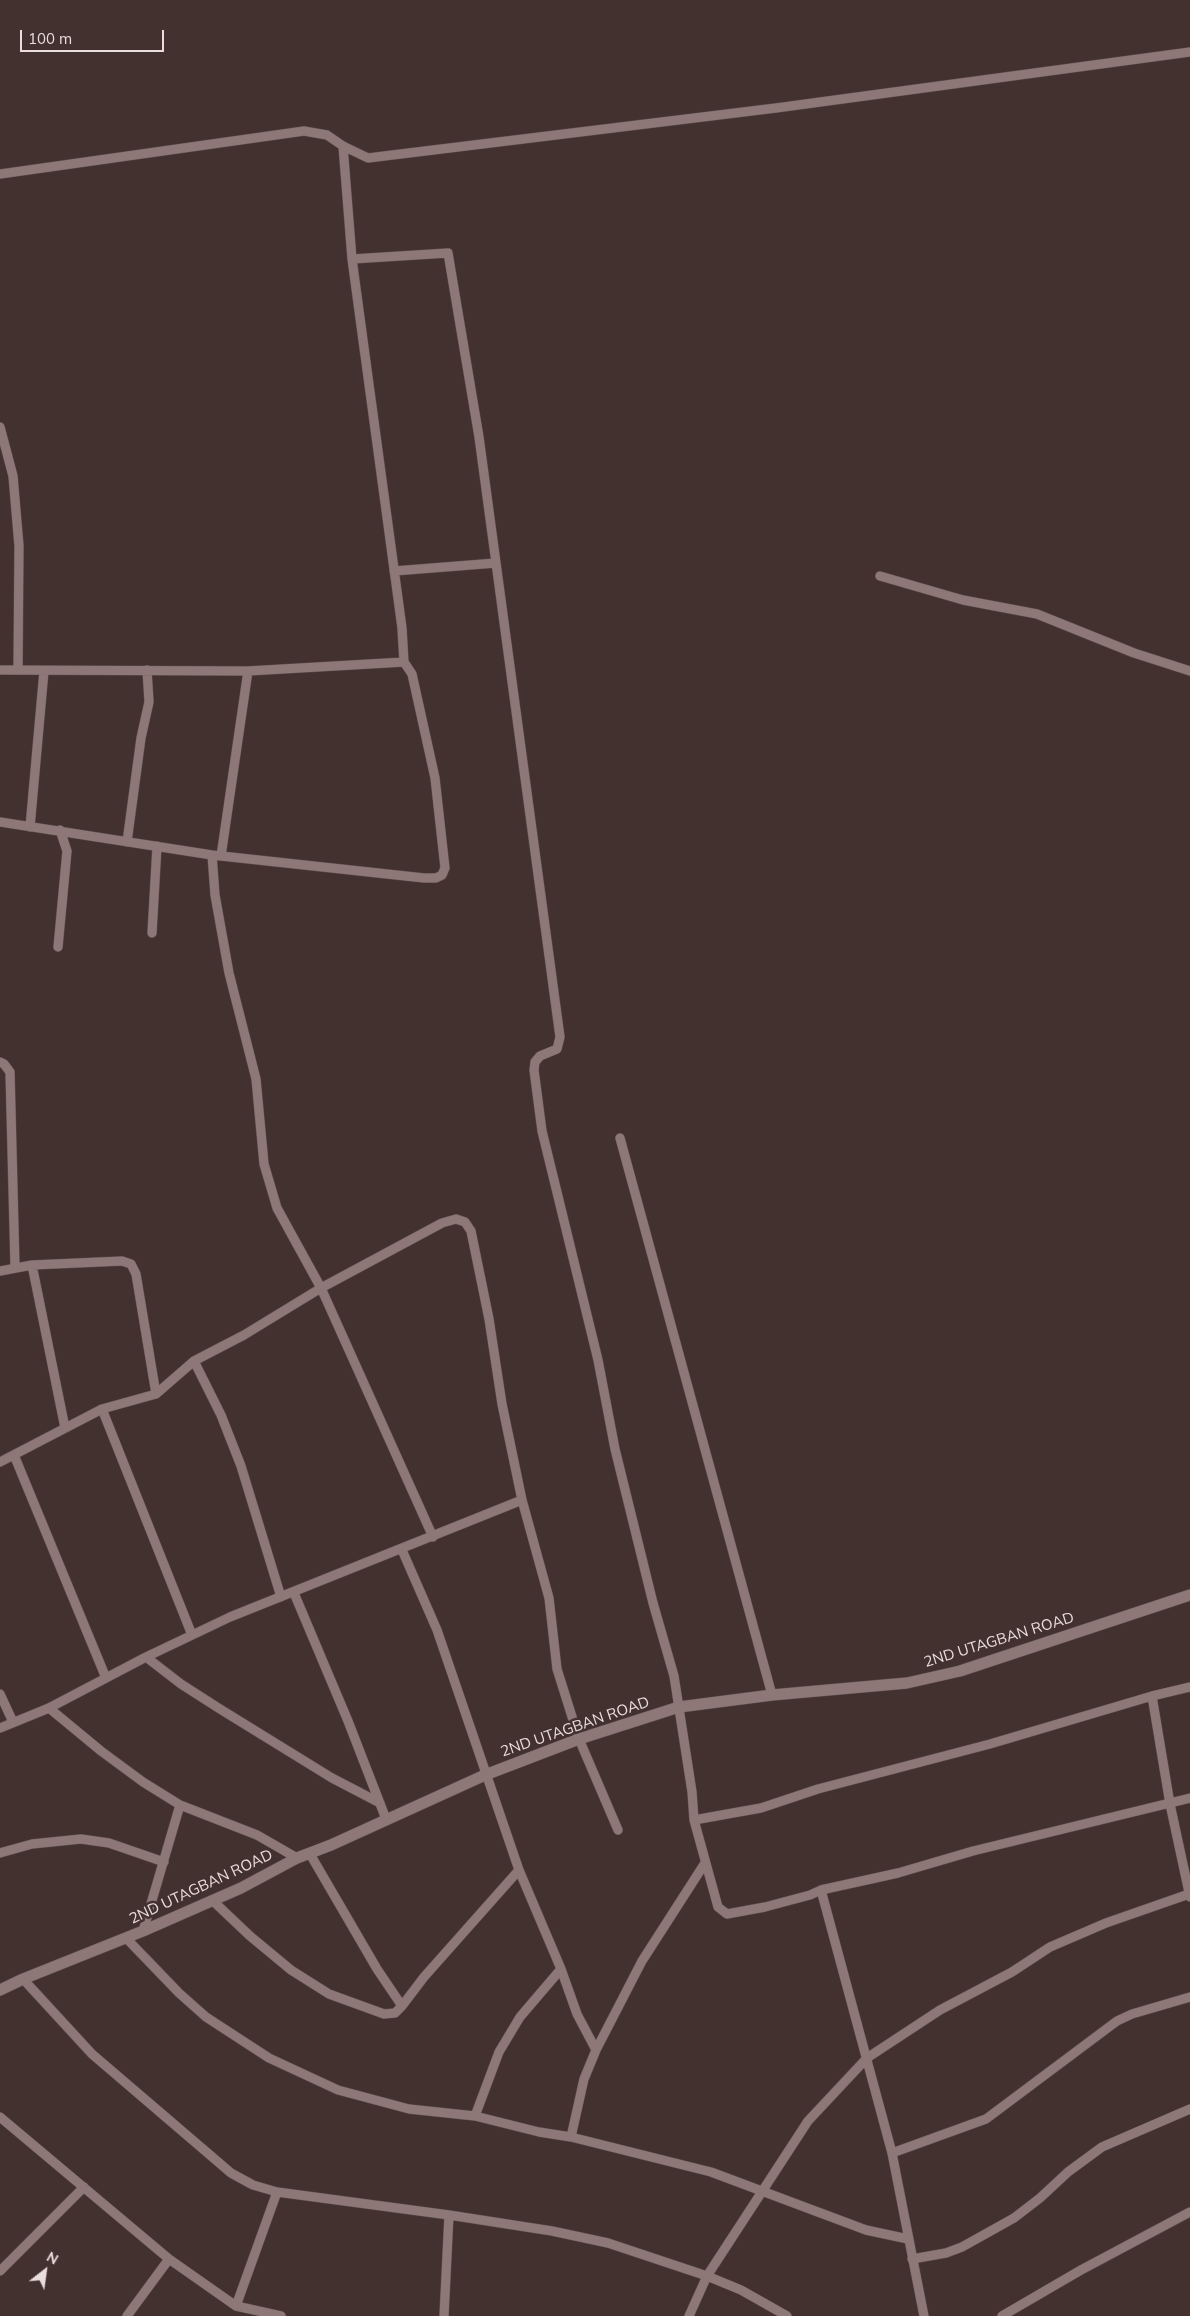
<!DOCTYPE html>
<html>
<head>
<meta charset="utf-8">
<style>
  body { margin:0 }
  #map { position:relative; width:1190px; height:2316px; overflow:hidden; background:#433130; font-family:Mulish,sans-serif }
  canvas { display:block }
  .north { position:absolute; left:20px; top:2246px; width:50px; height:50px; -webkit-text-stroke:4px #433130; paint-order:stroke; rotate:30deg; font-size:14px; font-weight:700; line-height:20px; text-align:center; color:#eadedd }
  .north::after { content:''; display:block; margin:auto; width:18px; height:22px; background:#eadedd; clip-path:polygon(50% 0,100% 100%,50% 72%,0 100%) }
  .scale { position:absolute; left:20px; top:30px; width:144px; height:22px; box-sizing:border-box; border:2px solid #eadedd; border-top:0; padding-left:6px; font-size:15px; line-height:18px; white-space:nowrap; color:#eadedd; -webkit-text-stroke:4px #433130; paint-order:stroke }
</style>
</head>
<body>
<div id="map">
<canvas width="1190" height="2316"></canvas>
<div class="north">N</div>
<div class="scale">100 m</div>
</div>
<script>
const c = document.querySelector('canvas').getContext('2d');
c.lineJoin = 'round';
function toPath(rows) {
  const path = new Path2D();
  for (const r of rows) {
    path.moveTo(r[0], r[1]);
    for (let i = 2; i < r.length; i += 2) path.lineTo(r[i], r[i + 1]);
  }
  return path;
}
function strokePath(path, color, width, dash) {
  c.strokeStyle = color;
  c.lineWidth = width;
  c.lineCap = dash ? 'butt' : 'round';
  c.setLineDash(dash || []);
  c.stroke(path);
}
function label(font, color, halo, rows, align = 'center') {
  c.font = font + ' Mulish,sans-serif';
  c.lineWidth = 5;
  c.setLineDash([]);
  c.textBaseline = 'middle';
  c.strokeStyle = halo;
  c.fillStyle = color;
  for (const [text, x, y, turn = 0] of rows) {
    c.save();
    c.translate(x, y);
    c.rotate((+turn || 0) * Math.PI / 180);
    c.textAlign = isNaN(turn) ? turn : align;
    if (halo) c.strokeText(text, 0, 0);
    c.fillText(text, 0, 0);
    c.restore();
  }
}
const minor = toPath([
  [0,174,304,131,327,135,343,146,368,158,776,108,1190,52],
  [352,259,448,253,479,437,560,1037,557,1049,540,1056,535,1062,534,1070,542,1131,598,1360,615,1449,653,1603,674,1676,692,1792,694,1820,718,1907,727,1914,765,1907,810,1895,821,1890,898,1873,973,1851,1190,1798],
  [0,427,13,476,19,546,18,669],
  [394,571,496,563],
  [880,576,963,600,1037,614,1134,653,1190,671],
  [0,670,248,671,404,662],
  [0,822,212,855,424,878,436,878,442,875,445,868,435,778,412,674,404,662,402,628,352,259,343,146],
  [30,827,44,671],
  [127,842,141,738,149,702,147,670],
  [212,855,215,895,229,973,256,1079,264,1164,277,1208,321,1288,433,1537],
  [221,856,248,671],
  [152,933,157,846],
  [58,947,67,851,60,830],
  [0,1062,4,1064,10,1072,15,1267],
  [620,1138,772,1695],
  [32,1265,65,1428],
  [0,1271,32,1265,122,1261,131,1264,136,1274,156,1394],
  [194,1361,221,1415,241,1466,281,1597],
  [102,1409,192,1635],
  [14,1455,106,1678],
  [0,1462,102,1409,156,1394,194,1361,244,1335,321,1288,442,1223,456,1219,465,1222,471,1231,489,1319,502,1404,522,1500,549,1598,557,1669,579,1739,618,1830],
  [402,1550,437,1630,519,1870,561,1969,577,2014,596,2050,642,1961,705,1863],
  [294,1593,348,1721,386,1819],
  [146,1657,181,1684,220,1709,332,1778,380,1803],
  [0,1694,13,1722],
  [1152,1696,1170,1804,1190,1897],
  [49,1708,101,1751,143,1782,180,1805],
  [0,1728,49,1708,146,1657,230,1617,522,1500],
  [694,1820,761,1808,818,1789,990,1744,1152,1696,1190,1687],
  [0,1853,32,1844,81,1839,109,1843,164,1862],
  [310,1854,377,1969,402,2006,424,1977,519,1870],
  [821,1890,892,2153,924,2316],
  [212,1900,250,1936,291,1970,329,1994,384,2014,395,2013,402,2006],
  [143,1931,180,1805,257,1835,297,1858],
  [126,1938,179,1993,206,2017,269,2058,338,2090,409,2109,475,2116,539,2132,571,2137,711,2172,866,2230,908,2239],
  [23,1979,92,2054,231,2173,253,2185,277,2192,449,2215,552,2231,608,2243,707,2276,741,2290,787,2316],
  [475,2116,499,2052,520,2017,561,1969],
  [0,2117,169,2259,236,2306,281,2316],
  [571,2137,584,2079,596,2050],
  [892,2153,986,2119,1117,2021,1132,2014,1190,1997],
  [912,2259,946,2253,962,2247,1014,2218,1040,2198,1068,2172,1102,2147,1190,2109],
  [0,2271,84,2187],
  [236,2306,277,2192],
  [127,2316,169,2259],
  [444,2316,449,2215],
  [689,2316,707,2276,808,2121,867,2058,940,2010,1012,1972,1050,1947,1106,1923,1189,1894],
  [1002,2316,1081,2270,1190,2212]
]);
const tertiary = toPath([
  [0,1990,23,1979,143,1931,241,1888,297,1858,331,1845,485,1775,579,1739,679,1707,772,1695,907,1683,960,1671,1190,1595]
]);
strokePath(minor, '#5f504f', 10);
strokePath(tertiary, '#5f504f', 12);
strokePath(minor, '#8d7877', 9);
strokePath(tertiary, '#8d7877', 11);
label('15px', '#eadedd', '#433130', [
  ["2ND UTAGBAN ROAD",999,1640,-17],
  ["2ND UTAGBAN ROAD",575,1727,-19],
  ["2ND UTAGBAN ROAD",201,1887,-25]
]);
</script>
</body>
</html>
